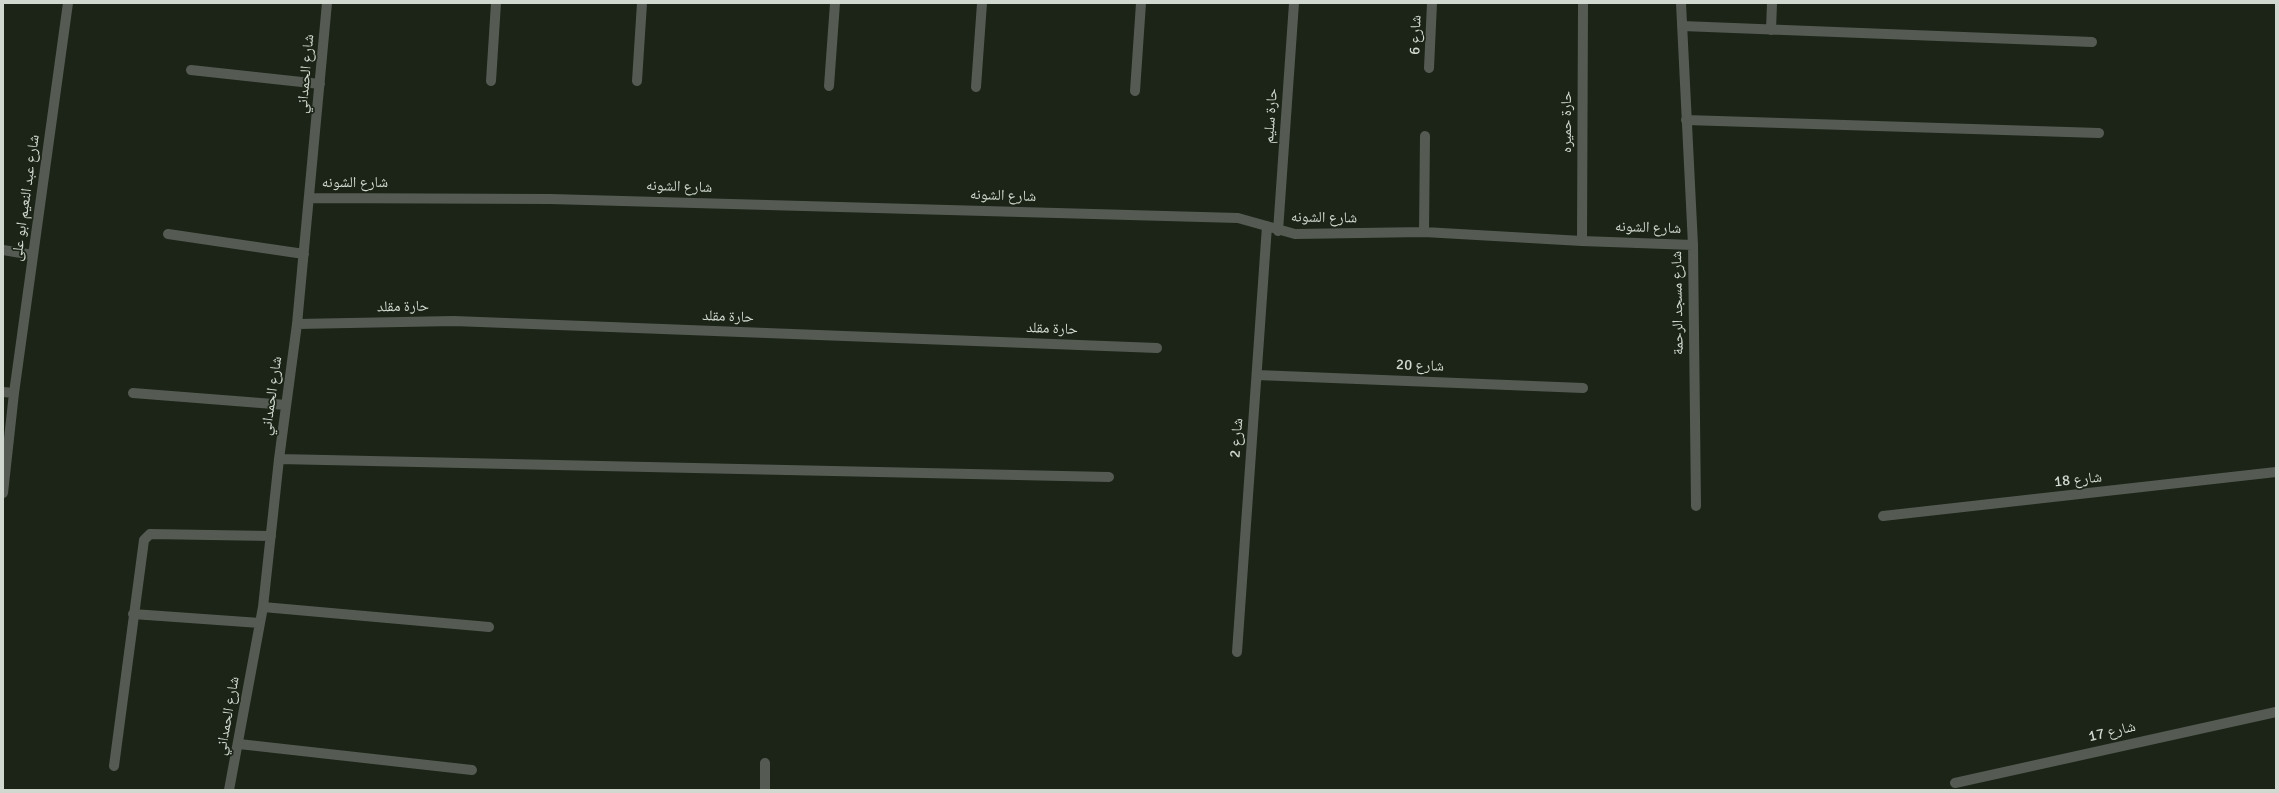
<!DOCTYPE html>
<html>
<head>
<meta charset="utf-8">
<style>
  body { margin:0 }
  #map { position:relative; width:2279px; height:793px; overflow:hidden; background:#1b2417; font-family:Signika,sans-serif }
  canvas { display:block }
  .frame { position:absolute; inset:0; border:4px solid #d1d8cf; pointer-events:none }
</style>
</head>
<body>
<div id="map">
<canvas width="2279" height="793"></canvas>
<div class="frame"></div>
</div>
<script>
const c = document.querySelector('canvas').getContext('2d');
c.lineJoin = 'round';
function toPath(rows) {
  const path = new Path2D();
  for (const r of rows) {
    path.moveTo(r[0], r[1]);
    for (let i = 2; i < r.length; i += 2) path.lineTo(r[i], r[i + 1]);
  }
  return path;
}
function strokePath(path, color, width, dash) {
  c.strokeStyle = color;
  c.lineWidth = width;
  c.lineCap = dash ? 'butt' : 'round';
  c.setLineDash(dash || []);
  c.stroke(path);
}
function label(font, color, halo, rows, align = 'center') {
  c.font = font + ' Signika,"Noto Naskh Arabic",sans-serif';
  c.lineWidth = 3.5;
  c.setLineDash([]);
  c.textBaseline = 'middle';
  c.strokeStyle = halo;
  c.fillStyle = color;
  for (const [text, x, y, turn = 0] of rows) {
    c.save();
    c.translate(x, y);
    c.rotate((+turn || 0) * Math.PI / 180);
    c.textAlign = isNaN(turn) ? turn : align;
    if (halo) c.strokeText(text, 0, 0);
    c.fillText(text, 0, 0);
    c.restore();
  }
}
strokePath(toPath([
  [1681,3,1693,245,1696,506],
  [1682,26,2092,42],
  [1771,30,1772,3],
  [1429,68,1432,3],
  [191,70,320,84],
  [491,81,496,3],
  [637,81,642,3],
  [829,86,835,3],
  [976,87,982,3],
  [1135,91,1141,3],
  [1686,120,2099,133],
  [309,198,550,199,1238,218,1295,234,1424,232,1582,241,1693,245],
  [1278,231,1294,3],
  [1424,232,1425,136],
  [168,234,304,254],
  [1582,241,1583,3],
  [3,250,33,255],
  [297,324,454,321,1157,348],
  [1257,375,1583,388],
  [3,392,14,393],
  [133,393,286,405],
  [279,459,1109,477],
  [3,493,14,393,68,3],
  [1883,516,2276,472],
  [263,607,489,627],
  [133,614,260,623],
  [1237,652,1267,226],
  [239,744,472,770],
  [114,766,144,540,150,534,271,536],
  [1955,783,2276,712],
  [229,790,263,607,279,459,297,324,327,3],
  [765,790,765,763]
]), '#555a53', 10);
label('15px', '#d1d8cf', '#1b2417', [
  ["شارع 6",1416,35,-88],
  ["شارع الحمداني",306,74,-85],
  ["حارة سليم",1271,116,-86],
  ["حارة حميره",1567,122,-90],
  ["شارع الشونه",355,183],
  ["شارع الشونه",679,187,2],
  ["شارع الشونه",1003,196,2],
  ["شارع عبد النعيم ابو على",26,198,-82],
  ["شارع الشونه",1324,218,1],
  ["شارع الشونه",1648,228,2],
  ["شارع مسجد الرحمة",1678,303,-91],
  ["حارة مقلد",403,307,-1],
  ["حارة مقلد",728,317,2],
  ["حارة مقلد",1052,329,2],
  ["شارع 20",1420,366,2],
  ["شارع الحمداني",272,396,-82],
  ["شارع 2",1237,438,-86],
  ["شارع 18",2078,480,-6],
  ["شارع الحمداني",228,716,-80],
  ["شارع 17",2112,732,-13]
]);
</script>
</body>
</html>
